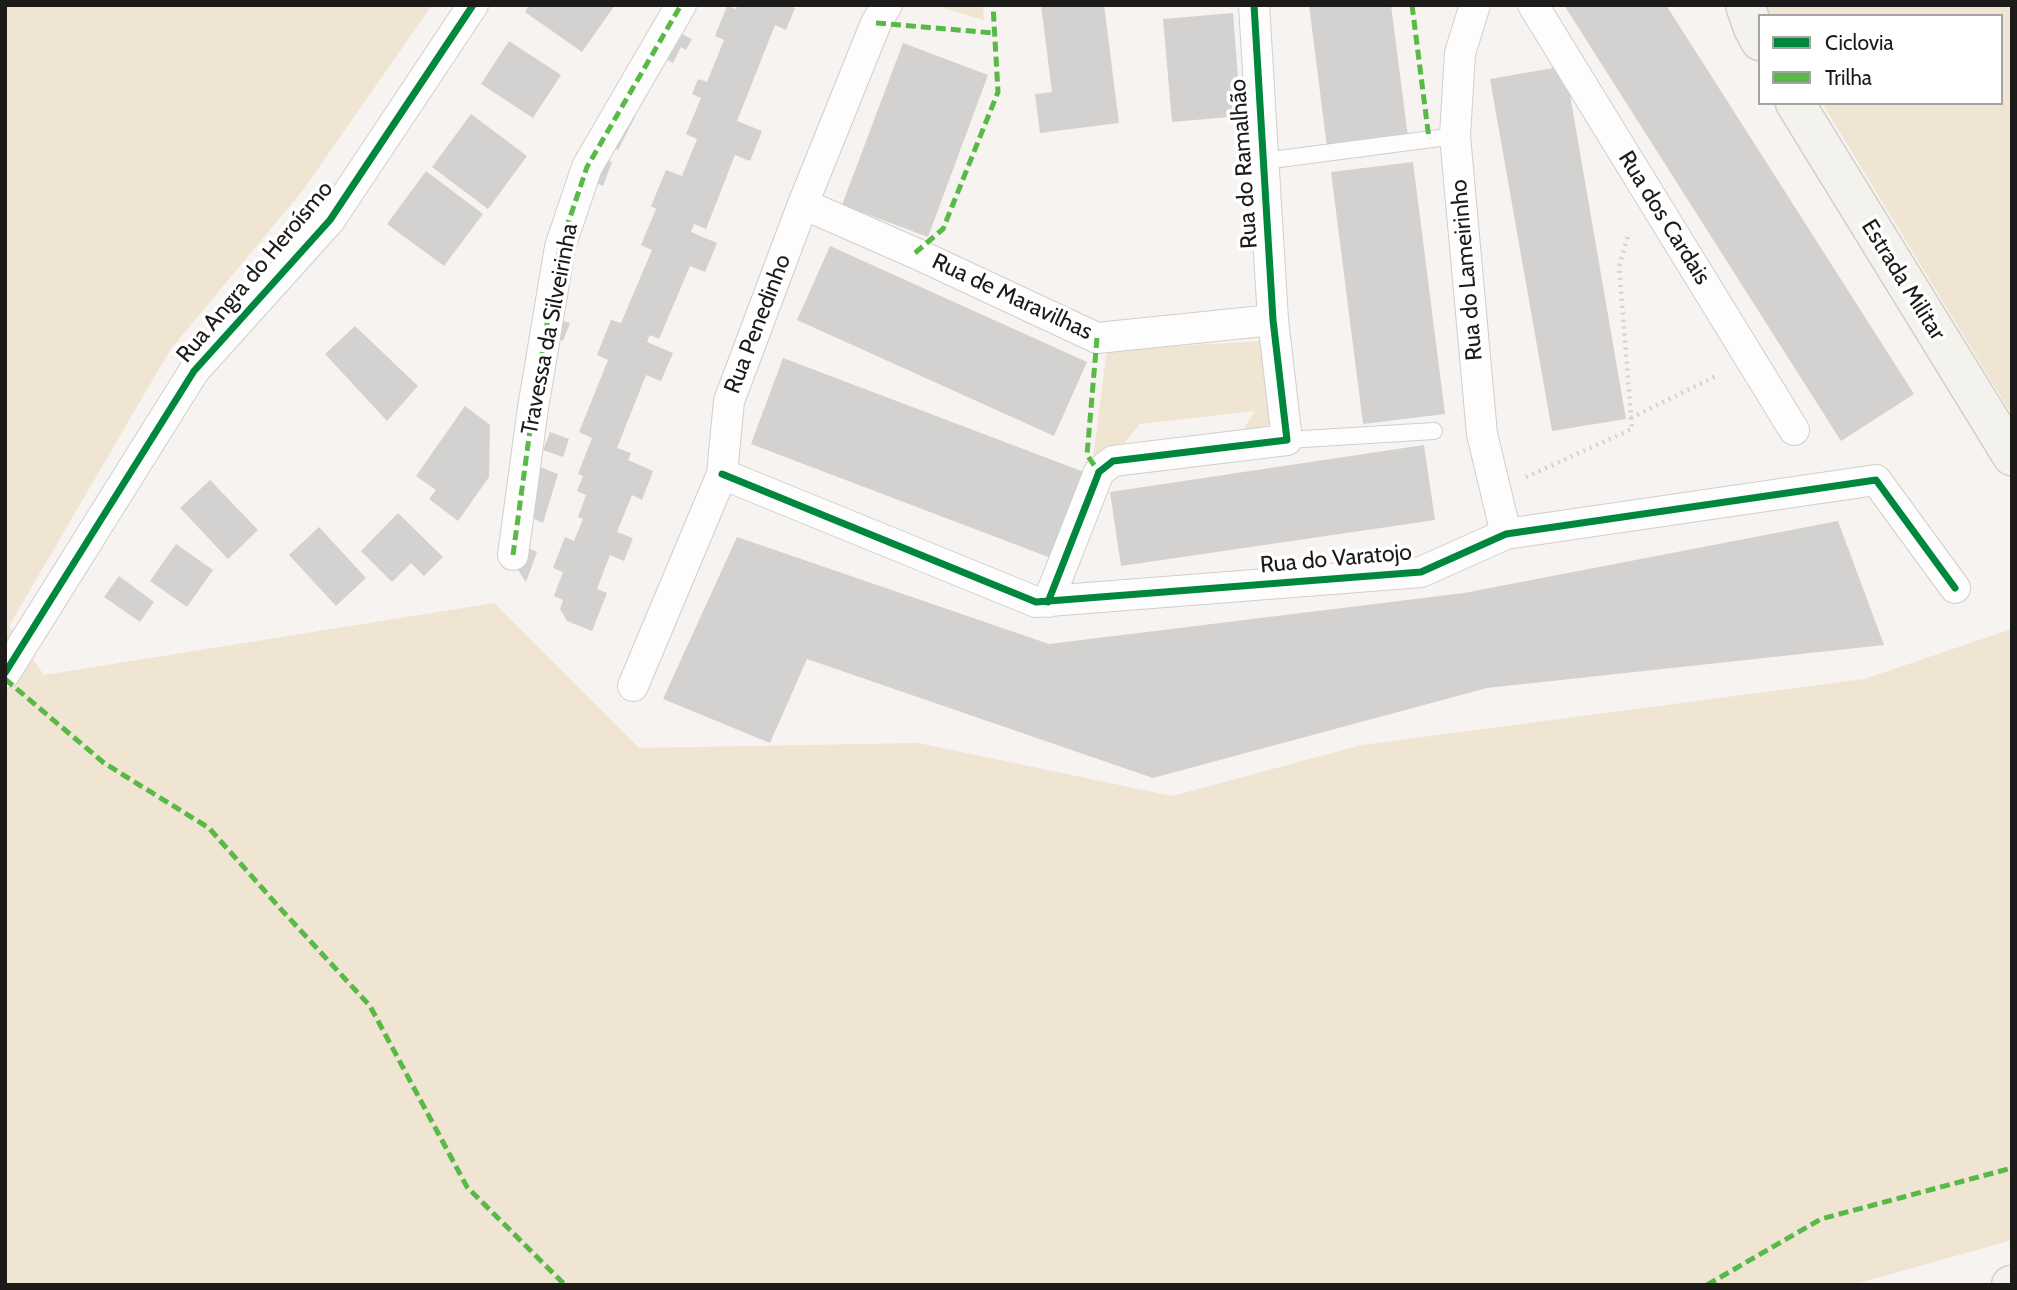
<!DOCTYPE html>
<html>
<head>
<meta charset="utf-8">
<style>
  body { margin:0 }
  #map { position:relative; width:2017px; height:1290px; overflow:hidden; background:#f6f3f0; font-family:Cabin,sans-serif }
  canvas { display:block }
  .frame { position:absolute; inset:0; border:7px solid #1d1b19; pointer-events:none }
  .legend { position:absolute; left:1758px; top:14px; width:245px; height:91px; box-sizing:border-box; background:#fff; border:2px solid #a5a4a3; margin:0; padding:9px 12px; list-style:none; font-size:21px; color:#1d1b19 }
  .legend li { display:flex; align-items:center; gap:14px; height:35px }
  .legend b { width:35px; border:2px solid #a5a4a3 }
</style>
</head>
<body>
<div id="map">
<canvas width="2017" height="1290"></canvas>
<div class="frame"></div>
<ul class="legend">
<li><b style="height:9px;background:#00873e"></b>Ciclovia</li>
<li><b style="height:9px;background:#58b947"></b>Trilha</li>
</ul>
</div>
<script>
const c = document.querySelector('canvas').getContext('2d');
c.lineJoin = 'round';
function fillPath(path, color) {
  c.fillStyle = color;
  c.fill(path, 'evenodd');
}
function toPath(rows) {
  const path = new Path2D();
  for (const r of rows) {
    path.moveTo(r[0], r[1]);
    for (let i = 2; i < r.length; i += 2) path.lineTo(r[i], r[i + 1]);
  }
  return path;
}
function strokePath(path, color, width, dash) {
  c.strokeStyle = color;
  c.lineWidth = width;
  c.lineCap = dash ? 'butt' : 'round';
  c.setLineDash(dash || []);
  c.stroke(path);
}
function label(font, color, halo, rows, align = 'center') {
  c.font = font + ' Cabin,sans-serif';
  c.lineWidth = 7;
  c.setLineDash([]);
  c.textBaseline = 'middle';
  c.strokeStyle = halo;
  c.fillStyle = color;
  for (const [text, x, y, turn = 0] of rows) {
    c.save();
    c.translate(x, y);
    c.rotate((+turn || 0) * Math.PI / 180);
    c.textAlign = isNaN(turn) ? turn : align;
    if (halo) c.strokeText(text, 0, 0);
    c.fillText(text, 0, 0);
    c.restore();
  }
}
fillPath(toPath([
  [5,5,432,5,303,190,170,350,9,626,44,675,494,603,639,748,918,743,1172,796,1362,745,1864,679,2012,629,2012,1240,1852,1285,5,1285],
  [945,5,983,5,984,20,943,8],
  [1763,5,2012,5,2012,415,1822,103,2001,103,2001,16,1769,16],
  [1261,341,1272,421,1265,428,1242,432,1255,411,1140,424,1120,448,1108,447,1093,458,1107,350]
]), '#f0e4d3');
fillPath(toPath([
  [529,5,615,5,582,52,525,12],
  [738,5,788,5,795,8,786,30,775,25,737,121,762,131,750,161,735,155,706,229,694,224,691,232,717,243,705,272,690,266,659,339,650,335,647,342,673,353,661,381,646,375,617,448,631,453,628,460,653,471,642,500,632,495,617,532,633,538,624,561,610,555,597,589,607,593,592,631,567,621,560,609,563,600,554,596,563,572,553,568,565,537,574,541,583,519,578,517,586,495,577,491,583,476,578,474,592,438,579,432,608,360,597,355,611,320,621,323,652,250,641,245,656,209,651,206,666,170,682,176,697,139,686,134,701,98,692,94,698,79,707,82,724,40,715,36,727,6,736,9],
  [1041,5,1104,5,1119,123,1040,133,1035,94,1052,92],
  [1309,5,1391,5,1408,137,1327,147],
  [1564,5,1666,5,1914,394,1841,441],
  [1233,13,1241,116,1172,122,1163,19],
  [674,30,692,39,686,50,681,47,673,63,660,56],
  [509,41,561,75,533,118,481,84],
  [903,43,988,75,928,237,842,205],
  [1565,66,1626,419,1552,431,1490,79],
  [628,111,636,115,618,150,609,145],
  [471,114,527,156,488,209,432,167],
  [602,157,612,162,603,186,590,180],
  [1413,162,1445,414,1363,424,1331,172],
  [426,171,483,214,444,266,387,224],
  [830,246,1087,362,1054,436,797,320],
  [558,319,570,323,563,341,554,338],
  [355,326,418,386,387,421,325,354],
  [783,358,1084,472,1051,558,751,444],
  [465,406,490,425,489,477,458,521,429,499,436,490,416,476],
  [550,432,569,439,563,457,543,450],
  [1424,445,1435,520,1121,566,1110,492],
  [535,465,558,474,543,523,528,516],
  [210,480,258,530,228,559,180,508],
  [398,513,443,557,424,576,411,563,392,582,361,551],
  [1838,521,1884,645,1487,688,1153,778,807,659,770,743,663,699,737,537,1049,644,1464,593],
  [319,527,366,578,336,606,289,555],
  [176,544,213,570,187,607,150,581],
  [522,545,537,552,526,582,518,570],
  [119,576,154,602,140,622,104,597]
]), '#d4d2d0');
const lane = toPath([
  [1264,161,1455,136],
  [1287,440,1434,431]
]);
const street = toPath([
  [1475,5,1460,53,1455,136,1482,434,1506,534],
  [1533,5,1794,430],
  [803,204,915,253,1097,338,1273,320],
  [722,474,1036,602,1421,572,1506,534,1876,480,1955,588],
  [513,555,533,408,560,247,587,167,681,5],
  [1048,602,1099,472,1113,461,1287,440,1273,320,1254,5],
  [5,673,194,371,330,220,473,5],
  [633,686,722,474,729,401,803,204,876,23,887,5]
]);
const secondary = toPath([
  [1745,5,1753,28,1760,41],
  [1795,103,2012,456],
  [2011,1285,2012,1285]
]);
strokePath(lane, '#d1cfcd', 18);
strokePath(street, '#d1cfcd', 32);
strokePath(secondary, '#d1cfcd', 41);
strokePath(toPath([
  [1631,418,1718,375],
  [1526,477,1632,429,1619,266,1629,233]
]), '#d3d2d1', 4.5, [2, 5]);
strokePath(lane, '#fefdfd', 16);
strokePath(street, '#fefdfd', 30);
strokePath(secondary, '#f4f2ed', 38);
strokePath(toPath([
  [1412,5,1429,139],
  [876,23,994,33],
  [915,253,943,229,998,92,993,5],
  [1097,338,1087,455,1099,472],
  [513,555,533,408,560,247,587,167,681,5],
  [5,679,104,763,209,828,278,906,370,1006,467,1187,565,1285],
  [1707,1285,1821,1219,2012,1168]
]), '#58b947', 5, [10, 5]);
strokePath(toPath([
  [722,474,1036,602,1421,572,1506,534,1876,480,1955,588],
  [1048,602,1099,472,1113,461,1287,440,1273,320,1254,5],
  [5,673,194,371,330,220,473,5]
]), '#00873e', 7);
label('23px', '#1d1b19', '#fff', [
  ["Rua do Ramalhão",1244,164,-94],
  ["Rua dos Cardais",1664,218,58],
  ["Rua do Lameirinho",1467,270,-95],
  ["Rua Angra do Heroísmo",255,272,-50],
  ["Estrada Militar",1903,280,58],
  ["Rua de Maravilhas",1012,297,25],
  ["Rua Penedinho",758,324,-69],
  ["Travessa da Silveirinha",550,329,-79],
  ["Rua do Varatojo",1336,559,-5]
]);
</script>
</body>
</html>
